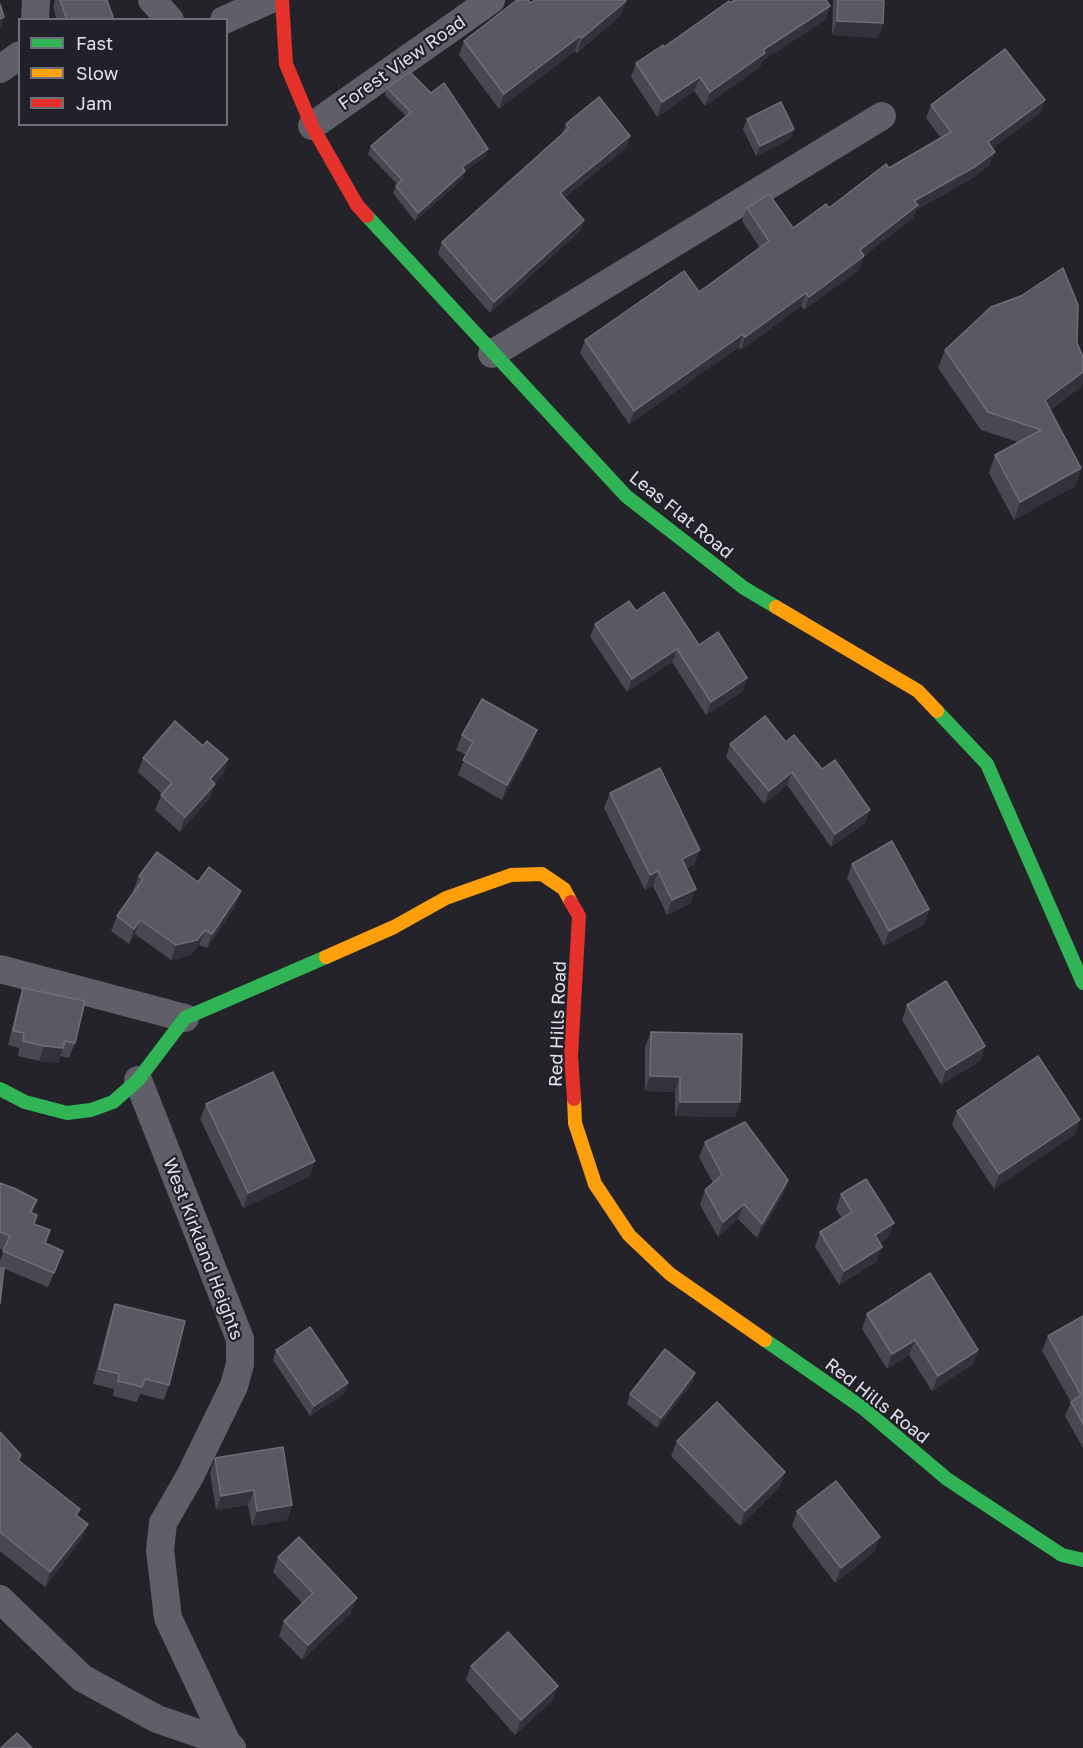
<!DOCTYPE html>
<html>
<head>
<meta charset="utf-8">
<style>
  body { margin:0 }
  #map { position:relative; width:1083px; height:1748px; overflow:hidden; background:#232329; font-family:"Golos Text",sans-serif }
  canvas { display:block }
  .legend { position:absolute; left:18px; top:18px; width:210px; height:108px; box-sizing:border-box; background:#21212b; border:2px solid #6e6e77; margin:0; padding:8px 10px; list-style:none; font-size:18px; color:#e1e1e8 }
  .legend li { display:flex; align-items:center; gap:12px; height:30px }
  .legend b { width:30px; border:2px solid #6e6e77 }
</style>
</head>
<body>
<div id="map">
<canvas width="1083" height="1748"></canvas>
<ul class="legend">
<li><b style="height:8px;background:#30b455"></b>Fast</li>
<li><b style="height:8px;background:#ff9f0a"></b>Slow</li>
<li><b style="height:8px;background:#e5322d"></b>Jam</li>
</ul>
</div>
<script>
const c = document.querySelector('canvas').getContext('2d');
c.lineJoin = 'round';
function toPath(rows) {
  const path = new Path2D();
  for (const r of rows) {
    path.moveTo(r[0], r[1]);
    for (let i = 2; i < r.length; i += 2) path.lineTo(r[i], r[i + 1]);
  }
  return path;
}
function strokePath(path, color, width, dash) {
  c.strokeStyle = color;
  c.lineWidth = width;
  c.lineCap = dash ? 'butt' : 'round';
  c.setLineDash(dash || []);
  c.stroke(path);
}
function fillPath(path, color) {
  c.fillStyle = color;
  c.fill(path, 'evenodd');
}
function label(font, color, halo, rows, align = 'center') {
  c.font = font + ' "Golos Text",sans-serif';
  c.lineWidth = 4.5;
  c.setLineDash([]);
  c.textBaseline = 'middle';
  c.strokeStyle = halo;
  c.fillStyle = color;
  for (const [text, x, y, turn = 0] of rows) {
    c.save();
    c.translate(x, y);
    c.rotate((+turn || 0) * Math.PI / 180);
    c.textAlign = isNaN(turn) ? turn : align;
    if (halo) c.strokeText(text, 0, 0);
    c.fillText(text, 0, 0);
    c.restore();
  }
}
strokePath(toPath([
  [152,0,170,20],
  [35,20,36,0],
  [224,20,269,0],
  [0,69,20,55],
  [312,126,491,0],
  [492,354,882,116],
  [0,969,185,1018],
  [138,1080,240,1339,240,1364,234,1386,190,1476,163,1523,160,1550,168,1618,227,1743,232,1748],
  [0,1599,82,1678,157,1719,227,1743]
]), '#5f5f69', 28);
strokePath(toPath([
  [367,216,626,496,744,588,776,607],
  [937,711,987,764,1083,983],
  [0,1089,25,1102,67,1113,91,1110,113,1102,138,1080,185,1018,326,957],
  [765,1340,863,1408,947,1479,1062,1555,1083,1560]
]), '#30b455', 14);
strokePath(toPath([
  [776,607,918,691,937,711],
  [326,957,394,927,446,898,511,875,542,874,564,889,571,902],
  [574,1099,575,1123,595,1184,629,1235,670,1274,765,1340]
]), '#ff9f0a', 14);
strokePath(toPath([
  [282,0,286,64,312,126,357,205,367,216],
  [571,902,579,916,571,1056,574,1099]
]), '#e5322d', 14);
fillPath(toPath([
  [55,0,107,0,114,20,57,20,53,7],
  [833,0,884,0,883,23,878,38,832,35],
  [626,1,620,16,577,53,575,51,499,109,459,55,464,41,531,3],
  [730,3,830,6,825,20,762,61,760,67,705,106,694,91,657,117,631,77,636,63,664,47],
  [387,88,431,93,488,149,486,156,465,171,463,178,415,221,393,193,397,184,368,154,371,146,406,116,385,95],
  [1045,100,1040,113,992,148,990,165,971,179,916,210,913,218,864,256,860,269,804,310,801,306,741,350,739,347,629,424,580,353,585,340,699,292,760,248,742,221,747,208,793,228,829,208,889,168,941,138,926,118,931,105],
  [747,119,794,129,790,139,756,156,743,129],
  [566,124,630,136,626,148,564,198,584,220,580,231,490,313,438,254,442,242,550,145,562,134],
  [1077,343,1083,357,1083,382,1081,387,1050,410,1081,468,1075,486,1014,520,989,473,995,455,1018,442,981,430,938,368,945,350],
  [636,611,699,645,743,691,706,715,672,662,627,692,590,637,595,624],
  [462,735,532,745,502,800,458,775,466,755,456,750],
  [786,742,822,769,870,810,865,823,831,847,787,785,764,804,726,757,730,744],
  [203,746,228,759,223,774,214,783,210,798,180,832,155,810,162,794,138,772,143,758],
  [610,793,694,865,687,868,691,903,667,915,653,886,645,890,604,808],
  [852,864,929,909,924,924,884,946,847,878],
  [139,876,198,882,236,905,207,948,199,945,191,955,171,960,135,934,129,944,111,931,117,916,135,892,133,891],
  [23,988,75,1043,69,1058,60,1056,58,1063,39,1061,18,1056,19,1048,8,1045,18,1003],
  [907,1005,985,1046,980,1061,941,1085,902,1020],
  [651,1032,735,1117,675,1116,675,1092,645,1091,645,1047],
  [206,1104,310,1176,243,1208,200,1119],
  [957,1111,1075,1134,994,1189,952,1125],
  [705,1142,788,1180,783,1195,757,1238,738,1219,718,1237,700,1205,705,1190,713,1183,699,1157],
  [0,1183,37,1200,32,1213,34,1224,57,1266,48,1287,0,1267,0,1260,4,1250,0,1249],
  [841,1194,888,1238,880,1243,877,1261,839,1285,815,1247,820,1232,842,1219,836,1209],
  [115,1304,169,1385,164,1400,140,1394,137,1402,113,1396,114,1389,93,1384,110,1319],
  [867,1314,978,1350,973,1364,932,1391,909,1355,887,1369,862,1329],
  [1083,1316,1083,1448,1065,1416,1071,1402,1042,1351,1048,1336],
  [276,1350,348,1383,345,1393,310,1416,273,1360],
  [695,1373,692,1383,657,1428,627,1404,630,1394],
  [0,1432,21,1455,19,1461,78,1516,82,1538,45,1587,0,1551],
  [677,1441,785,1472,780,1486,740,1526,671,1456],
  [215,1458,292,1505,287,1520,252,1526,248,1505,216,1510,210,1473],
  [797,1511,880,1537,874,1552,835,1583,792,1526],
  [278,1557,351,1613,302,1660,279,1636,284,1621,302,1603,273,1572],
  [471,1666,558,1686,552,1701,515,1735,466,1680]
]), '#484853');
fillPath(toPath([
  [626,1,620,16,577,53,582,38],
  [830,6,825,20,762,61,760,67,705,106,710,92,763,50],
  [4,17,0,30,0,19],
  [837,21,883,23,878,38,832,35],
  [580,36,575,51,499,109,504,94],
  [700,77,694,91,657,117,662,102],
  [1045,100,1040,113,983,155,988,142],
  [794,129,790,139,756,156,760,146],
  [630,136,626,148,556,205,560,193],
  [488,149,486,156,465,171,463,178,415,221,418,213,462,167],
  [995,152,990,165,971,179,916,210,913,218,855,263,860,250,914,201],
  [584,220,580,231,490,313,494,302],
  [864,256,860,269,804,310,809,297],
  [806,293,801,306,741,350,745,337],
  [743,334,739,347,629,424,634,411],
  [1083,372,1083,382,1081,387,1038,418,1045,400],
  [1081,468,1075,486,1014,520,1020,502],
  [677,649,672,662,627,692,632,679],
  [747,678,743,691,706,715,711,702],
  [537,730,532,745,502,800,507,785],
  [228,759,223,774,205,794,210,779],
  [792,772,787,785,764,804,769,791],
  [215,784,210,798,180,832,185,817],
  [870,810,865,823,831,847,835,834],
  [700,850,694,865,677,873,682,859],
  [658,871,653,886,645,890,650,875],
  [696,889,691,903,667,915,672,900],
  [241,891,236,905,207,948,212,934],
  [929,909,924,924,884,946,889,931],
  [140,920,135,934,129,944,134,929],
  [205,930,199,945,191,955,171,960,176,945],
  [44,1046,63,1048,58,1063,39,1061],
  [985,1046,980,1061,941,1085,946,1070],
  [650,1076,680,1077,675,1092,645,1091],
  [680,1102,740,1102,735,1117,675,1116],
  [1080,1120,1075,1134,994,1189,999,1174],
  [315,1161,310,1176,243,1208,248,1193],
  [788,1180,783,1195,757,1238,762,1224],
  [744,1204,738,1219,718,1237,723,1222],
  [894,1223,888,1238,870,1250,875,1235],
  [882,1247,877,1261,839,1285,844,1271],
  [915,1340,909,1355,887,1369,892,1354],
  [978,1350,973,1364,932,1391,938,1376],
  [695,1373,692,1383,657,1428,661,1418],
  [348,1383,345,1393,310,1416,314,1406],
  [785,1472,780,1486,740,1526,745,1511],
  [254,1490,248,1505,216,1510,221,1496],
  [292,1505,287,1520,252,1526,257,1511],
  [88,1524,82,1538,45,1587,50,1572],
  [880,1537,874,1552,835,1583,841,1568],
  [357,1598,351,1613,302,1660,308,1645],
  [558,1686,552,1701,515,1735,521,1720]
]), '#33323c');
const building = toPath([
  [60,0,107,0,114,20,67,20,60,0],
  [517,0,528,0,531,3,535,0,625,0,626,1,582,38,580,36,504,94,464,41,517,0],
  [735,0,826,0,830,6,763,50,765,53,710,92,700,77,662,102,636,63,663,45,664,47,729,1,730,3,735,0],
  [838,0,884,0,883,23,837,21,838,0],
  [0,4,4,17,0,19,0,4],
  [1005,49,1045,100,988,142,995,152,976,166,914,201,918,205,860,250,864,256,809,297,806,293,745,337,743,334,634,411,585,340,684,271,699,292,769,241,747,208,769,194,793,228,826,204,829,208,886,164,889,168,951,132,931,105,1005,49],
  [410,72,431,93,444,83,488,149,462,167,465,171,418,213,396,186,402,180,371,146,411,112,387,88,410,72],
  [599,97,630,136,560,193,584,220,494,302,442,242,550,145,569,128,566,124,599,97],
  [781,102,794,129,760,146,747,119,781,102],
  [1063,268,1078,305,1077,343,1083,357,1083,372,1045,400,1081,468,1020,502,995,455,1041,430,988,412,945,350,991,307,1021,296,1063,268],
  [664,592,699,645,718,632,747,678,711,702,677,649,632,679,595,624,629,601,636,611,664,592],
  [482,699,537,730,507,785,463,760,473,742,462,735,482,699],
  [765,716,786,742,794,735,822,769,835,760,870,810,835,834,792,772,769,791,730,744,765,716],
  [175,721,203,746,207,741,228,759,210,779,215,784,185,817,161,795,172,783,143,758,175,721],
  [660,768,700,850,682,859,696,889,672,900,658,871,650,875,610,793,660,768],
  [892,841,929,909,889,931,852,864,892,841],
  [157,852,198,882,209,867,241,891,212,934,205,930,197,940,176,945,140,920,134,929,117,916,143,879,139,876,157,852],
  [946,981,985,1046,946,1070,907,1005,946,981],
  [23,988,85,1001,75,1043,65,1041,63,1048,44,1046,23,1041,24,1033,13,1031,23,988],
  [651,1032,742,1034,740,1102,680,1102,680,1077,650,1076,651,1032],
  [1038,1056,1080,1120,999,1174,957,1111,1038,1056],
  [273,1072,315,1161,248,1193,206,1104,273,1072],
  [745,1122,788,1180,762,1224,744,1204,723,1222,705,1190,722,1175,705,1142,745,1122],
  [866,1179,894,1223,875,1235,882,1247,844,1271,820,1232,852,1212,841,1194,866,1179],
  [0,1183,16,1189,37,1200,30,1212,37,1215,34,1224,50,1230,45,1243,63,1251,54,1273,3,1251,10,1236,0,1232,0,1183],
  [0,1268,4,1268,0,1304,0,1268],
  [930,1273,978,1350,938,1376,915,1340,892,1354,867,1314,930,1273],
  [115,1304,185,1321,169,1385,145,1379,142,1387,118,1381,119,1374,99,1369,115,1304],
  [1083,1316,1083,1424,1071,1402,1081,1395,1048,1336,1083,1316],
  [310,1327,348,1383,314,1406,276,1350,310,1327],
  [665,1349,695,1373,661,1418,630,1394,665,1349],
  [717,1402,785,1472,745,1511,677,1441,717,1402],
  [0,1432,21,1455,18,1460,80,1509,76,1515,88,1524,50,1572,0,1532,0,1432],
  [283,1447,292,1505,257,1511,254,1490,221,1496,215,1458,283,1447],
  [836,1481,880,1537,841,1568,797,1511,836,1481],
  [299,1537,357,1598,308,1645,284,1621,313,1593,278,1557,299,1537],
  [508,1632,558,1686,521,1720,471,1666,508,1632],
  [17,1733,32,1748,1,1748,17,1733]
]);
fillPath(building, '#595863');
strokePath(building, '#6e6e78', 1.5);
label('18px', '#e1e1e8', '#21212b', [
  ["Forest View Road",402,63,-35],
  ["Leas Flat Road",681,515,39],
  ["Red Hills Road",558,1024,-88],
  ["West Kirkland Heights",203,1249,69],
  ["Red Hills Road",877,1401,38]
]);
</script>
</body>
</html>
